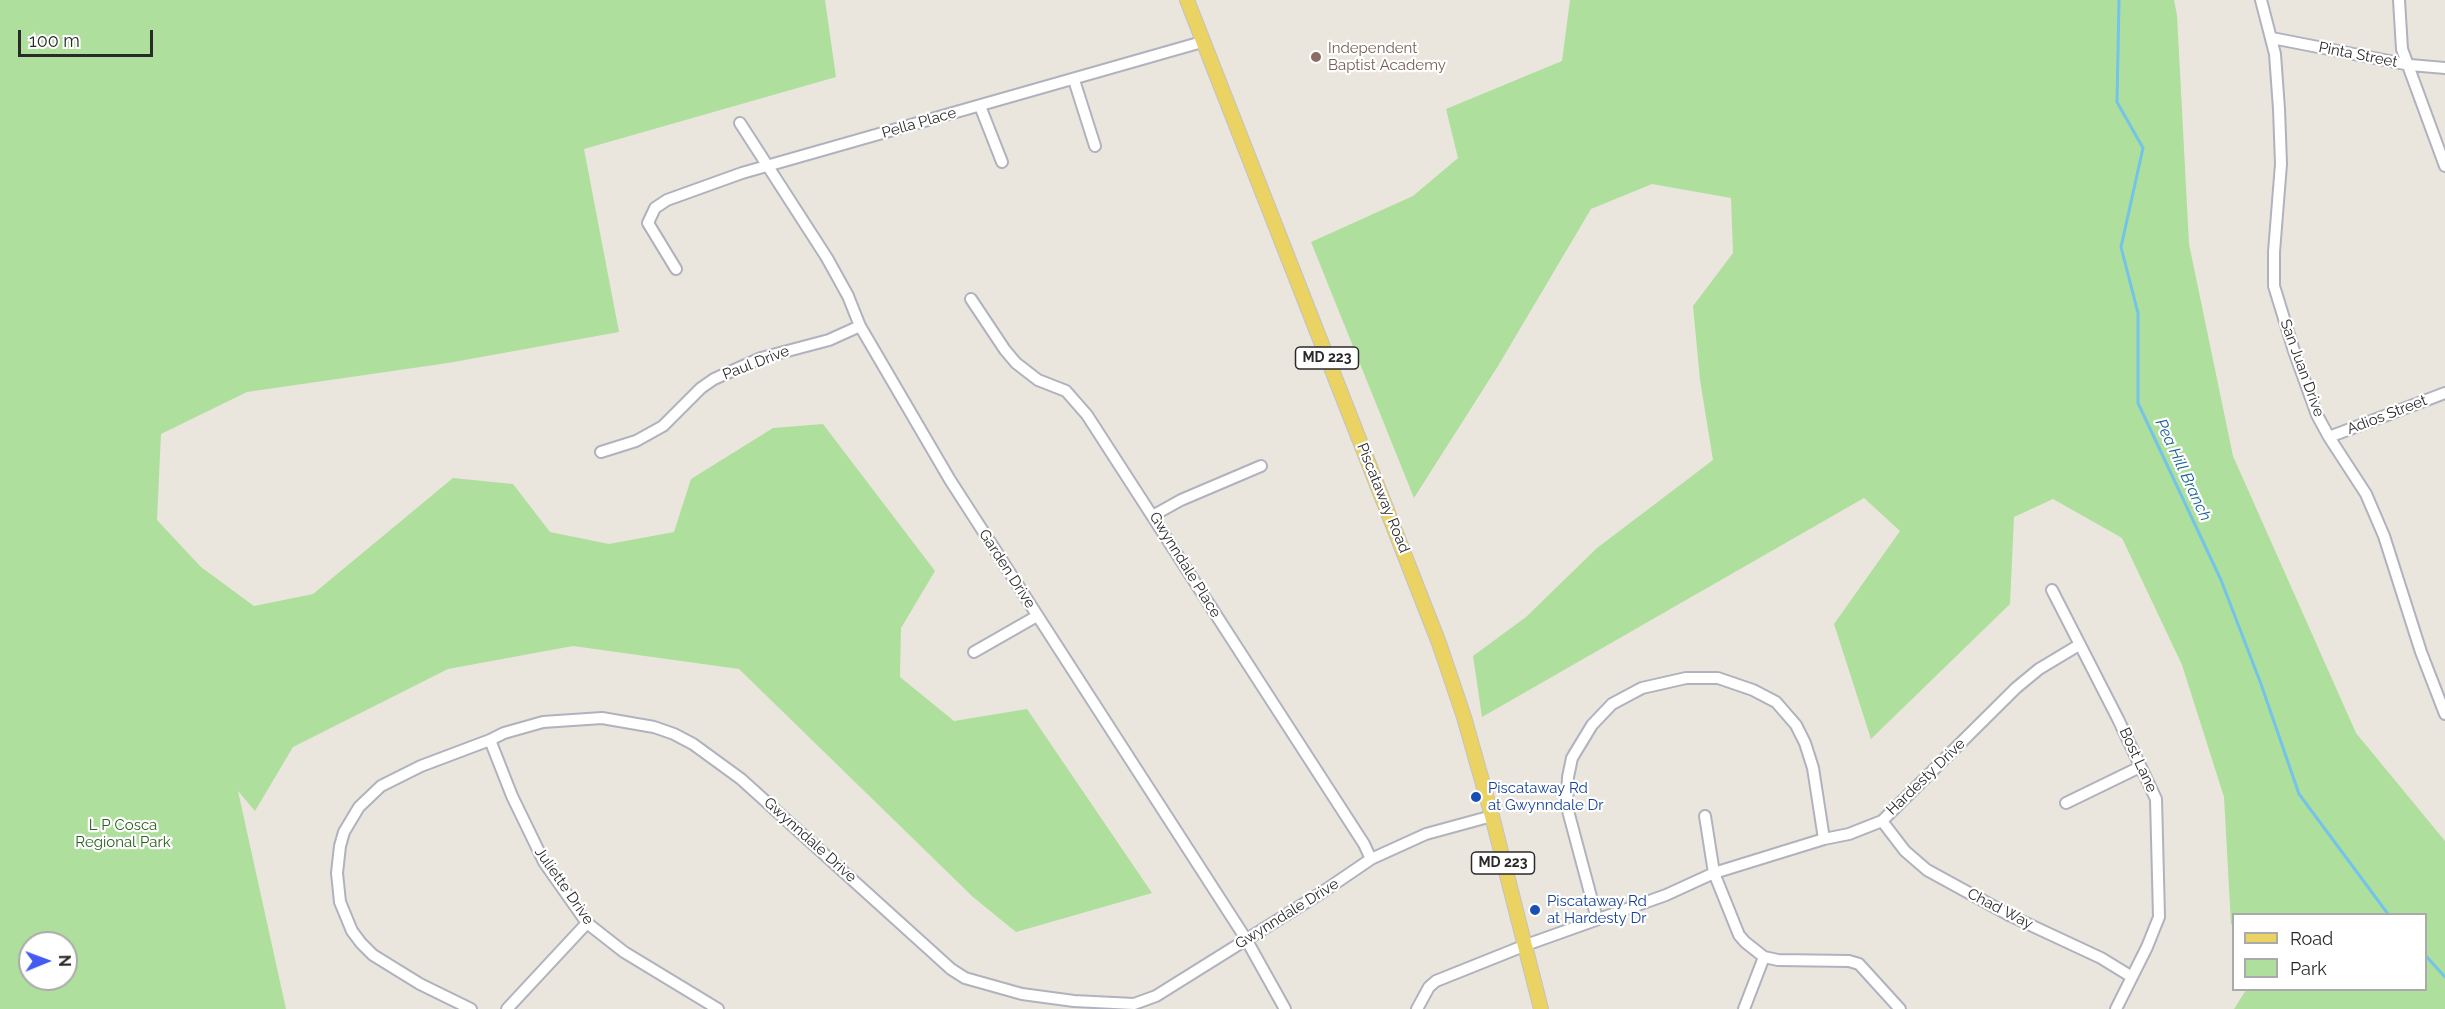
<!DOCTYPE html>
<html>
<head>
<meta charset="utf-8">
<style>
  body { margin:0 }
  #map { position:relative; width:2445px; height:1009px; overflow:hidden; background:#ebe6dd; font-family:Raleway,sans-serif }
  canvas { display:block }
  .legend { position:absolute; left:2232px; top:913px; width:195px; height:78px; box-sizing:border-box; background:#fff; border:2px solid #aaa; margin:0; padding:8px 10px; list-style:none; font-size:18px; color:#2a2a2a }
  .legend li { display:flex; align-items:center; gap:12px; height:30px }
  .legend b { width:30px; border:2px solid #aaa }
  .north { position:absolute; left:18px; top:931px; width:60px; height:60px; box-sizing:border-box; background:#fff; border:2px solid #aaa; border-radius:50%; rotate:89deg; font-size:16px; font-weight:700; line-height:24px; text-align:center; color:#2a2a2a }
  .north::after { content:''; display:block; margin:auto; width:21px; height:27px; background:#445af1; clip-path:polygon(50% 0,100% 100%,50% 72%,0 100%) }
  .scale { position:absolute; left:18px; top:30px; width:135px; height:27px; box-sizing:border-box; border:3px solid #2a2a2a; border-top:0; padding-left:8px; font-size:18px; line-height:21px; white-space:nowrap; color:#2a2a2a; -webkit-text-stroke:4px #fff; paint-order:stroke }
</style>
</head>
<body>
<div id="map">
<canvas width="2445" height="1009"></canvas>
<ul class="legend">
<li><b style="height:8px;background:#ead263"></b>Road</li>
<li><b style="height:16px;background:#afdf9c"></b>Park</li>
</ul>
<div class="north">N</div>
<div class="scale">100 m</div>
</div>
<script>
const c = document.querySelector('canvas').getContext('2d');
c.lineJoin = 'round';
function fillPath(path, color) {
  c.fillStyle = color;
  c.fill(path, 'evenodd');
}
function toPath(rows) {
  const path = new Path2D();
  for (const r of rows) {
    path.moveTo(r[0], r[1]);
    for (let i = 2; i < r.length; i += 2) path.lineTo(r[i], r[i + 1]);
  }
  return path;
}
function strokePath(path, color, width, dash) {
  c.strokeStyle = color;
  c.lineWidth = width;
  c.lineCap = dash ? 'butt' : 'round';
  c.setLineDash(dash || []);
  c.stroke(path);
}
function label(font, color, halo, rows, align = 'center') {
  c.font = font + ' Raleway,sans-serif';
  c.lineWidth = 4.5;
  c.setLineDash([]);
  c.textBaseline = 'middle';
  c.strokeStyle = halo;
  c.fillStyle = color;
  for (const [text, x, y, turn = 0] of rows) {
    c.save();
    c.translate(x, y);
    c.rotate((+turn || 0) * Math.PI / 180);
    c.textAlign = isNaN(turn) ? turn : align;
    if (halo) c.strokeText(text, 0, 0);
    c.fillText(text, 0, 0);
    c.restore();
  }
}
fillPath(toPath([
  [0,0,825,0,836,77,584,149,619,332,448,363,247,392,161,434,157,520,201,567,254,606,313,594,453,478,513,484,550,532,609,544,674,532,691,479,773,428,823,424,935,571,901,628,900,677,954,721,1027,709,1152,893,1016,932,973,897,739,669,573,646,448,669,293,747,255,811,238,791,286,1009,0,1009],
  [30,943,66,943,66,979,30,979],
  [1570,0,2174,0,2177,15,2189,244,2233,456,2356,733,2445,841,2445,1009,2234,1009,2246,990,2426,990,2426,914,2234,914,2233,926,2231,924,2224,797,2182,665,2122,538,2053,499,2014,517,2010,604,1871,739,1834,624,1900,531,1864,498,1482,717,1473,656,1526,617,1597,548,1713,460,1700,380,1693,306,1733,253,1731,198,1652,184,1591,209,1498,366,1414,498,1311,242,1413,196,1458,158,1446,109,1562,61]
]), '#afdf9c');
strokePath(toPath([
  [2119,0,2117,102,2143,148,2121,247,2138,313,2138,403,2221,580,2261,684,2299,794,2388,914],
  [2426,956,2445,977]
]), '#74c3e9', 3);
const minor = toPath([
  [2261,0,2275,54,2279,109,2281,164,2274,252,2274,286,2294,351,2317,415,2329,437,2366,494,2384,536,2421,652,2445,714],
  [2399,0,2402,49,2445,166],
  [2272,38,2410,65,2445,68],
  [1074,80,1095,146],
  [980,106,1002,162],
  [740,123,827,258,848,296,860,326,950,480,1246,939,1285,1009],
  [676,269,648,223,655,208,667,200,742,173,1202,42],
  [971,299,1005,350,1016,363,1038,380,1066,391,1087,415,1364,844,1371,859],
  [2329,437,2445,393],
  [601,452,636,441,663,426,701,388,714,379,761,358,829,340,860,326],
  [1154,515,1181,500,1261,466],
  [2052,590,2118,719,2156,799,2159,917,2147,947,2116,1009],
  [974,652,1037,616],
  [490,740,512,796,544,862,587,923,624,952,718,1009],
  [2066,803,2140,767],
  [1705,816,1714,873,1739,935,1745,942,1764,957,1778,960,1849,961,1859,964,1900,1009],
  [1882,821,1905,851,1927,870,2011,916,2101,958,2132,977],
  [1597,919,1567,807,1568,777,1572,758,1592,725,1612,704,1642,688,1686,678,1718,678,1753,690,1776,702,1796,725,1805,743,1813,768,1824,839],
  [471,1009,420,984,373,955,361,943,352,931,340,902,337,873,340,846,344,832,359,807,381,786,421,766,490,740,504,733,543,722,602,718,654,727,674,734,693,744,741,779,951,969,965,978,1022,994,1074,1001,1134,1004,1156,996,1321,893,1371,859,1426,834,1492,816],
  [507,1009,587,923],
  [1417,1009,1429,987,1436,981,1526,945,1666,895,1714,873,1824,839,1849,834,1882,821,2016,688,2039,669,2079,645],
  [1744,1009,1764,957]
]);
const major = toPath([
  [1187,0,1439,643,1464,717,1492,816,1541,1009]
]);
strokePath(minor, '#b0b2bd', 14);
strokePath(major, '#c3c3c3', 16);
strokePath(minor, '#fff', 10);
strokePath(major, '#ead263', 14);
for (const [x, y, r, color] of [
  [1316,57,6,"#8d6e63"],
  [1476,797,6,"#1a4fb4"],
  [1535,910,6,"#1a4fb4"]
]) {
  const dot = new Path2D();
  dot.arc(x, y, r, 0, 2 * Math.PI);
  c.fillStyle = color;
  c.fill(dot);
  strokePath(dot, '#fff', 2);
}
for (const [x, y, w] of [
  [1327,358,63],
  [1503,863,63]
]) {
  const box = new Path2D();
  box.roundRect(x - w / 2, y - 11, w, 22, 4.5);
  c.fillStyle = '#fff';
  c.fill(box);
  strokePath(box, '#2a2a2a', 1.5);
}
label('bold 14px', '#2a2a2a', null, [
  ["MD 223",1327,358],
  ["MD 223",1503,863]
]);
label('15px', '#785e54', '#fff', [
  ["Independent",1328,48],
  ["Baptist Academy",1328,65]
], 'left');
label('15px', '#2a2a2a', '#fff', [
  ["Pinta Street",2358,55,11],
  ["Pella Place",919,123,-16],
  ["Paul Drive",756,363,-21],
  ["San Juan Drive",2302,368,70],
  ["Adios Street",2387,415,-21],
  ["Piscataway Road",1383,498,68],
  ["Gwynndale Place",1185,565,58],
  ["Garden Drive",1007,569,57],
  ["Bost Lane",2138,760,65],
  ["Hardesty Drive",1926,777,-44],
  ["Gwynndale Drive",810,840,42],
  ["Juliette Drive",564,886,55],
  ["Chad Way",2000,909,27],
  ["Gwynndale Drive",1287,914,-32]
]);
label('15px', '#164399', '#fff', [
  ["Piscataway Rd",1488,788],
  ["at Gwynndale Dr",1488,805],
  ["Piscataway Rd",1547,901],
  ["at Hardesty Dr",1547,918]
], 'left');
label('15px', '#28631d', '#fff', [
  ["L P Cosca",123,825],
  ["Regional Park",123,842]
]);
label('italic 16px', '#146194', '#fff', [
  ["Pea Hill Branch",2183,470,65]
]);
</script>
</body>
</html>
